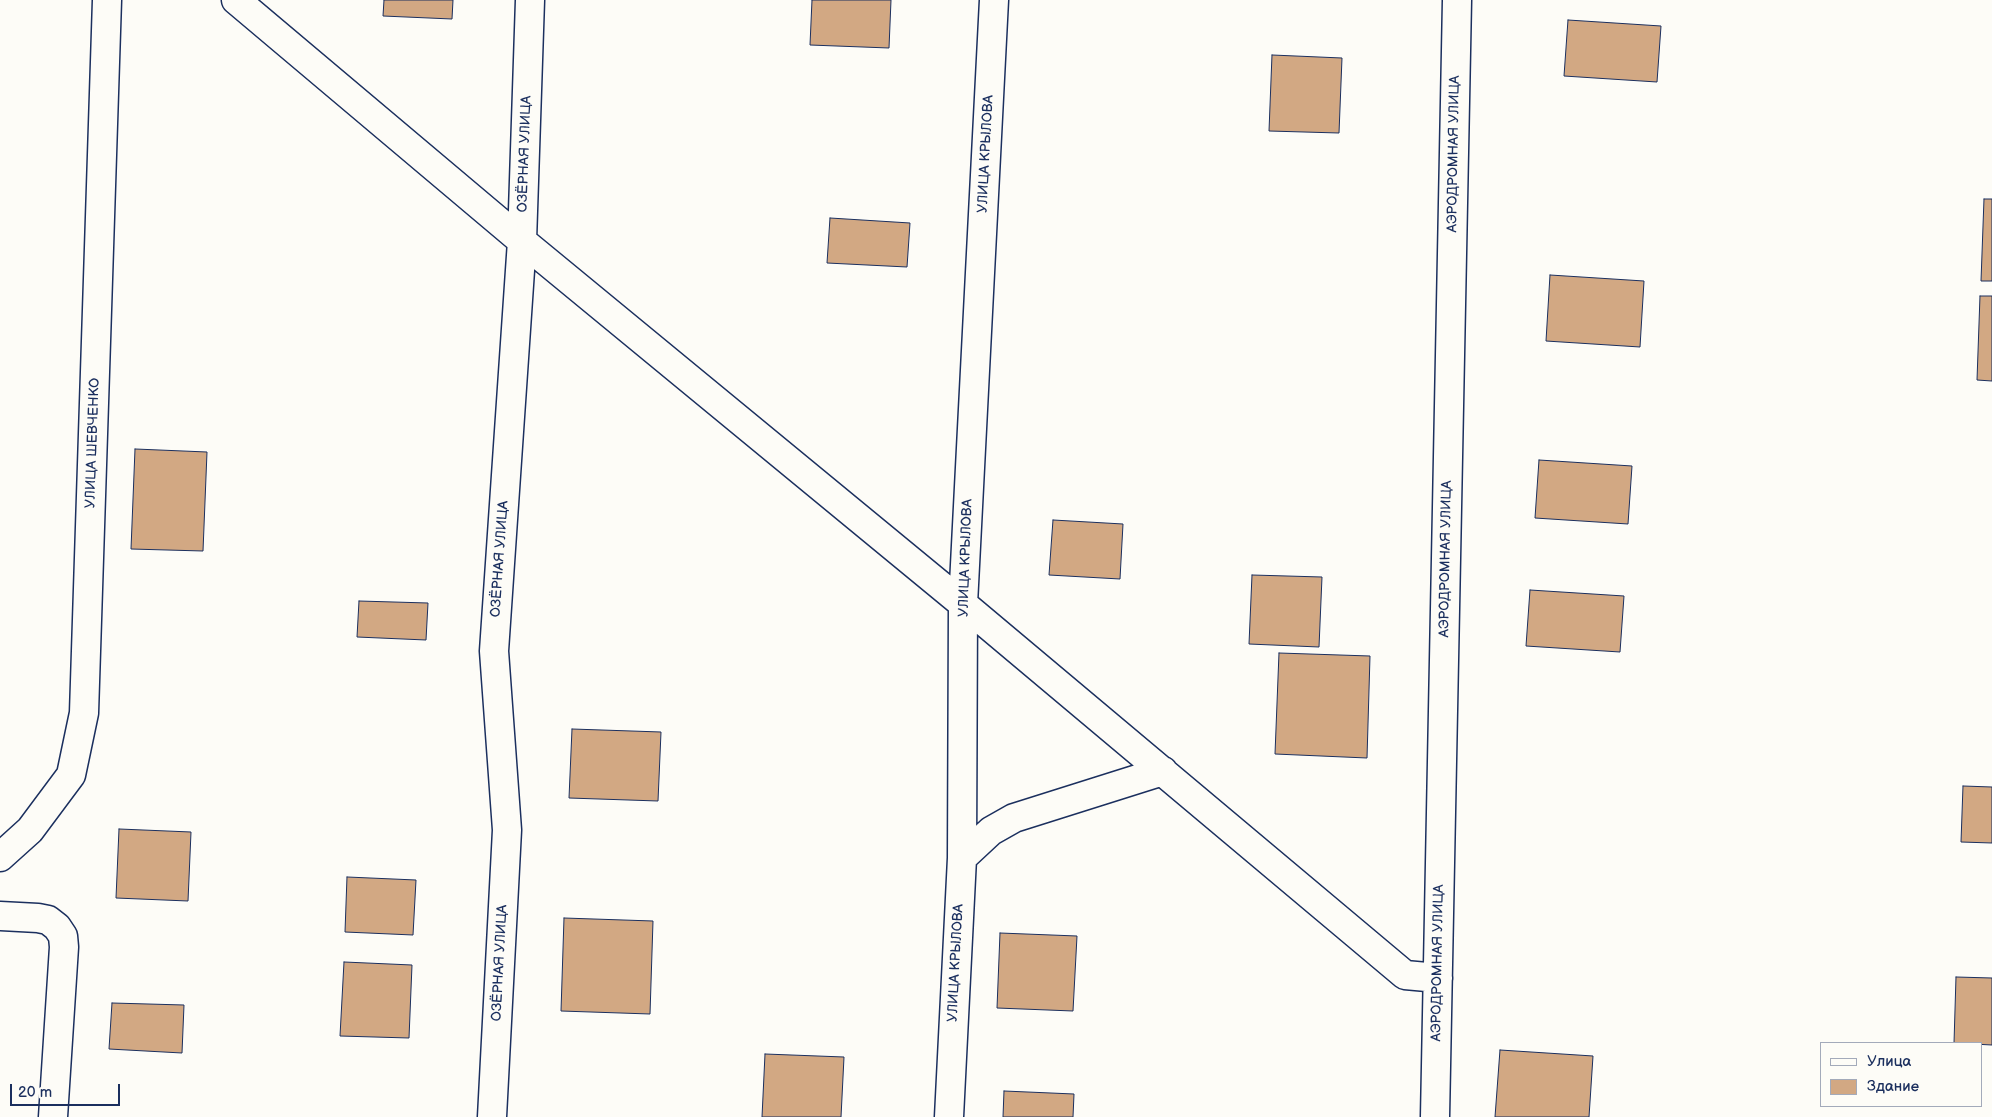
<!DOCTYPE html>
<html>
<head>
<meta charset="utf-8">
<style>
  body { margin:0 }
  #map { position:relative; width:1992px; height:1117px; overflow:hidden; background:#fdfcf7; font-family:"Balsamiq Sans",sans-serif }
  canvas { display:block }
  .legend { position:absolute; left:1820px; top:1042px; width:162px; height:65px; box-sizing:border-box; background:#fdfcf7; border:1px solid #a3aaba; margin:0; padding:6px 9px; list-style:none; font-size:15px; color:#1b2f5e }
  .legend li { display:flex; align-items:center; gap:10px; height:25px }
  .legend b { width:25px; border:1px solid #a3aaba }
  .scale { position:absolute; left:10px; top:1084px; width:110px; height:22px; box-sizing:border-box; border:2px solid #1b2f5e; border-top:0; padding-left:6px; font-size:15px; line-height:18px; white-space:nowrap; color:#1b2f5e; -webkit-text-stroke:4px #fdfcf7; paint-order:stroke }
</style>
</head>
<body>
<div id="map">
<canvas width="1992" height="1117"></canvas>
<ul class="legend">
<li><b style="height:6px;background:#fdfcf7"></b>Улица</li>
<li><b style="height:14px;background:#d2a883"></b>Здание</li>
</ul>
<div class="scale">20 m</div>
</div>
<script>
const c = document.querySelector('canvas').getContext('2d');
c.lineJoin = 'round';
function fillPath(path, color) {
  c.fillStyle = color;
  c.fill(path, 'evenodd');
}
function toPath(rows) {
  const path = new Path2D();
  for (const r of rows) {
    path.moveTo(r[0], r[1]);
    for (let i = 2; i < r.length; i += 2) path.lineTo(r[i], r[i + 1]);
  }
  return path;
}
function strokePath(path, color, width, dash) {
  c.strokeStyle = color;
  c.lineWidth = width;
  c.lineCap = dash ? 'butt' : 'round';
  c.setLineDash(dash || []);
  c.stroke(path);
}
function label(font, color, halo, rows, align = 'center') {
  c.font = font + ' "Balsamiq Sans",sans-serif';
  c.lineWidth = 5;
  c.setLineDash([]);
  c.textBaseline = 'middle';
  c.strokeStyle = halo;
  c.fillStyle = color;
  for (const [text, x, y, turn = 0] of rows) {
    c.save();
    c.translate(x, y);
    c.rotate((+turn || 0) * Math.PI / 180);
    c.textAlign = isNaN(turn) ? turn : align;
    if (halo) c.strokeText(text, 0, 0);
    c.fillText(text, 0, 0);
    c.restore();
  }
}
const building = toPath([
  [384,0,453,0,452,19,383,16,384,0],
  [812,0,891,0,889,48,810,45,812,0],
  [1568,20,1661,26,1657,82,1564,76,1568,20],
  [1272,55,1342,58,1339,133,1269,131,1272,55],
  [1984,199,1992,199,1992,281,1981,281,1984,199],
  [830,218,910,223,907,267,827,263,830,218],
  [1550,275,1644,281,1640,347,1546,341,1550,275],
  [1980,296,1992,296,1992,381,1977,380,1980,296],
  [135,449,207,452,203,551,131,549,135,449],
  [1539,460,1632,466,1628,524,1535,518,1539,460],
  [1053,520,1123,524,1120,579,1049,575,1053,520],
  [1252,575,1322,577,1319,647,1249,644,1252,575],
  [1530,590,1624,596,1620,652,1526,646,1530,590],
  [359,601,428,603,426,640,357,637,359,601],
  [1279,653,1370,656,1367,758,1275,754,1279,653],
  [572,729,661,732,658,801,569,798,572,729],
  [1963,786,1992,787,1992,843,1961,842,1963,786],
  [119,829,191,832,188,901,116,898,119,829],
  [347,877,416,880,413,935,345,932,347,877],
  [564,918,653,921,650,1014,561,1011,564,918],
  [1000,933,1077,936,1073,1011,997,1008,1000,933],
  [344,962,412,965,409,1038,340,1036,344,962],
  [1956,977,1992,978,1992,1045,1954,1043,1956,977],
  [112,1003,184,1005,182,1053,109,1049,112,1003],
  [1500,1050,1593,1056,1589,1117,1495,1117,1500,1050],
  [765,1054,844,1057,841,1117,762,1117,765,1054],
  [1004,1091,1074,1094,1073,1117,1003,1117,1004,1091]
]);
fillPath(building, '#d2a883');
strokePath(building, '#1b2f5e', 1);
const minor = toPath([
  [236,0,522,241,963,604,1405,975,1438,978],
  [0,857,30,830,71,775,84,713,107,0],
  [962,858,991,831,1014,818,1163,771],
  [0,916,38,918,48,920,57,927,63,936,64,947,53,1117],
  [492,1117,507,830,494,651,522,241,530,0],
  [949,1117,962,858,963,604,994,0],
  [1435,1117,1457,0]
]);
strokePath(minor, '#1b2f5e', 31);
strokePath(minor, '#fdfcf7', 28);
label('14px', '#1b2f5e', '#fdfcf7', [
  ["ОЗЁРНАЯ УЛИЦА",525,154,-88],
  ["УЛИЦА КРЫЛОВА",986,154,-87],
  ["АЭРОДРОМНАЯ УЛИЦА",1454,154,-89],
  ["УЛИЦА ШЕВЧЕНКО",93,443,-88],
  ["УЛИЦА КРЫЛОВА",966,558,-88],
  ["ОЗЁРНАЯ УЛИЦА",500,559,-86],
  ["АЭРОДРОМНАЯ УЛИЦА",1446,559,-89],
  ["ОЗЁРНАЯ УЛИЦА",500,963,-87],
  ["УЛИЦА КРЫЛОВА",956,963,-87],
  ["АЭРОДРОМНАЯ УЛИЦА",1438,963,-89]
]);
</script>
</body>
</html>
